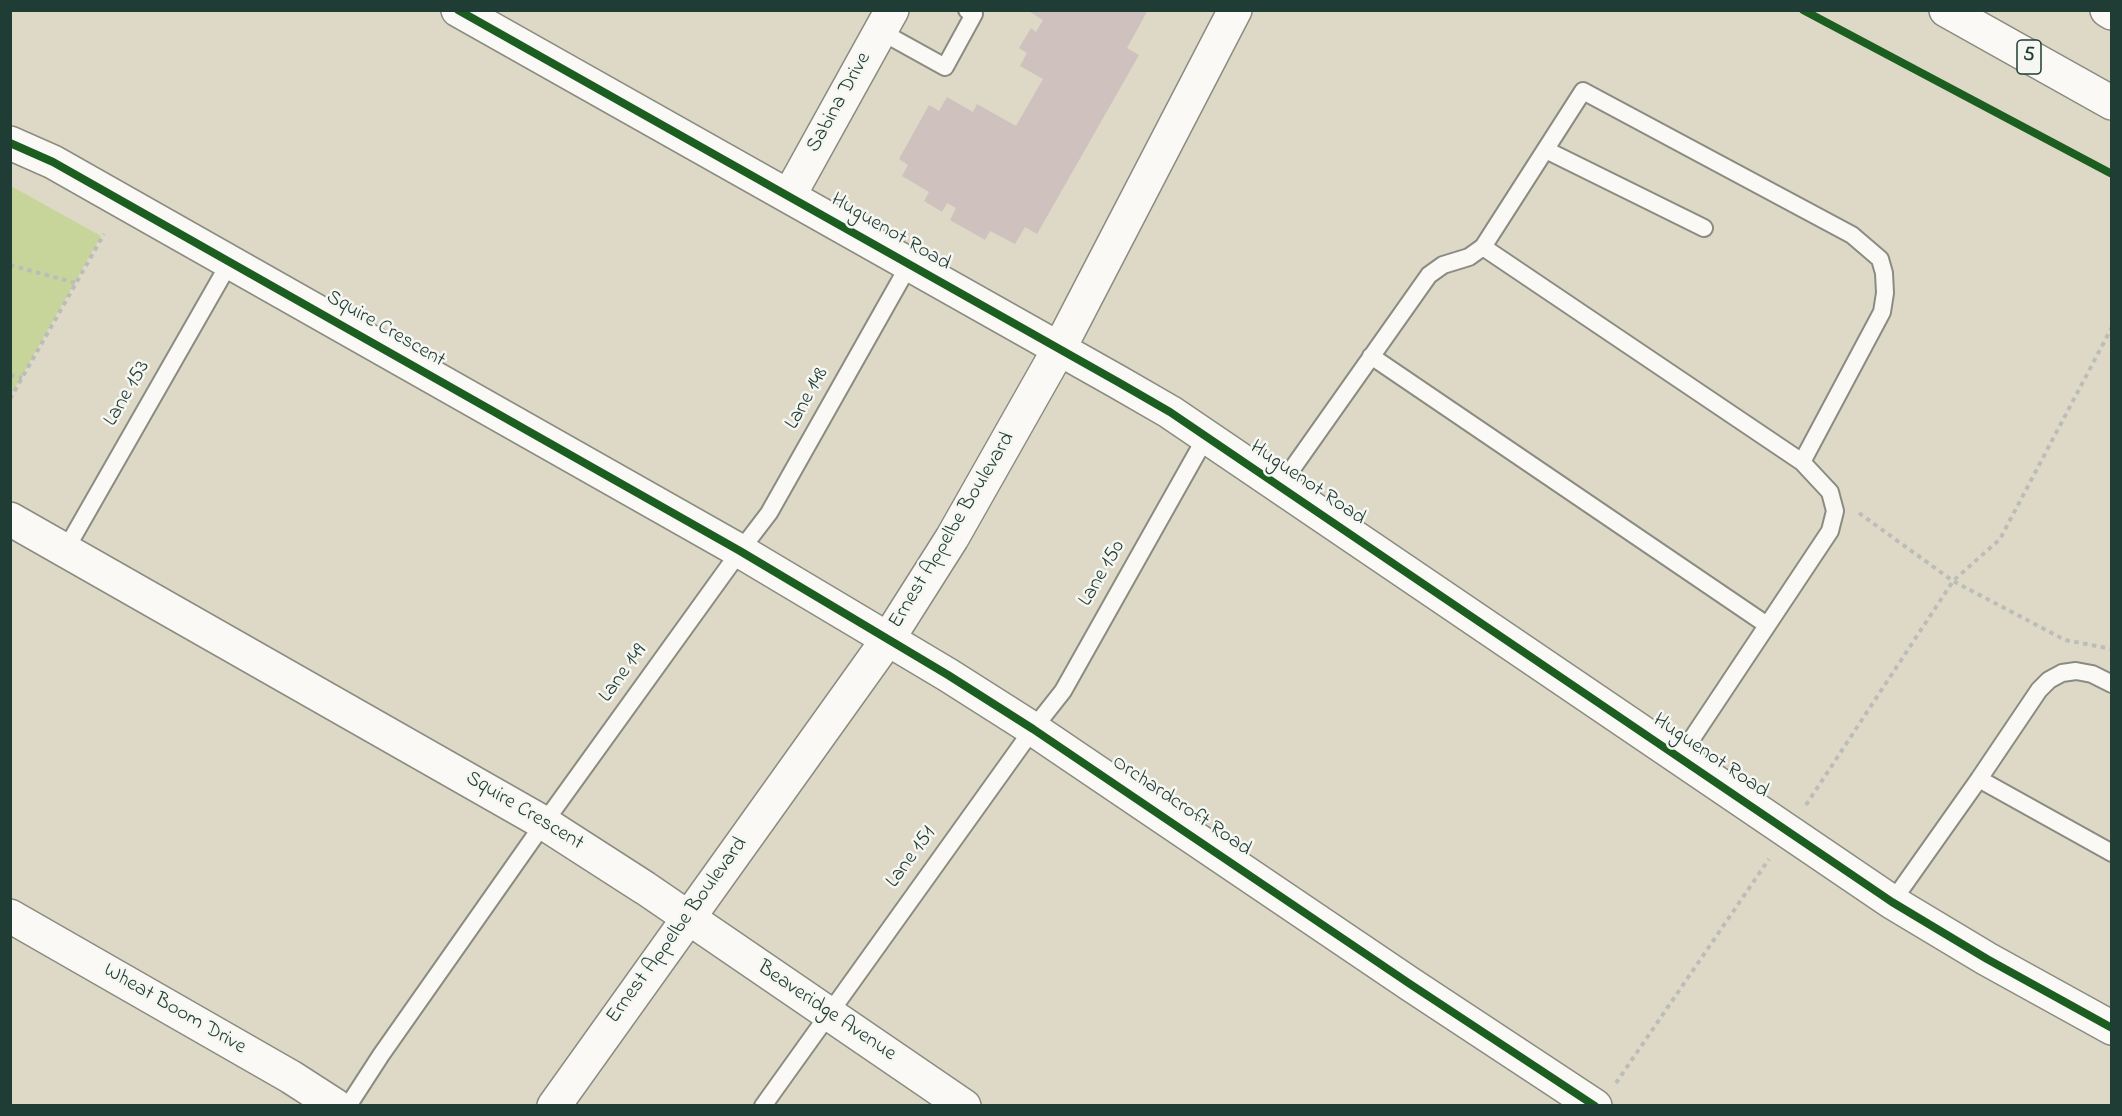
<!DOCTYPE html>
<html>
<head>
<meta charset="utf-8">
<style>
  body { margin:0 }
  #map { position:relative; width:2122px; height:1116px; overflow:hidden; background:#ded9c6; font-family:"Indie Flower",sans-serif }
  canvas { display:block }
  .frame { position:absolute; inset:0; border:12px solid #1f3d34; pointer-events:none }
</style>
</head>
<body>
<div id="map">
<canvas width="2122" height="1116"></canvas>
<div class="frame"></div>
</div>
<script>
const c = document.querySelector('canvas').getContext('2d');
c.lineJoin = 'round';
function fillPath(path, color) {
  c.fillStyle = color;
  c.fill(path, 'evenodd');
}
function toPath(rows) {
  const path = new Path2D();
  for (const r of rows) {
    path.moveTo(r[0], r[1]);
    for (let i = 2; i < r.length; i += 2) path.lineTo(r[i], r[i + 1]);
  }
  return path;
}
function strokePath(path, color, width, dash) {
  c.strokeStyle = color;
  c.lineWidth = width;
  c.lineCap = dash ? 'butt' : 'round';
  c.setLineDash(dash || []);
  c.stroke(path);
}
function label(font, color, halo, rows, align = 'center') {
  c.font = font + ' "Indie Flower",sans-serif';
  c.lineWidth = 5;
  c.setLineDash([]);
  c.textBaseline = 'middle';
  c.strokeStyle = halo;
  c.fillStyle = color;
  for (const [text, x, y, turn = 0] of rows) {
    c.save();
    c.translate(x, y);
    c.rotate((+turn || 0) * Math.PI / 180);
    c.textAlign = isNaN(turn) ? turn : align;
    if (halo) c.strokeText(text, 0, 0);
    c.fillText(text, 0, 0);
    c.restore();
  }
}
fillPath(toPath([
  [11,186,101,236,11,395]
]), '#c7d59b');
fillPath(toPath([
  [1027,10,1148,10,1127,48,1139,55,1037,234,1025,227,1015,244,990,231,985,240,950,220,956,208,947,203,942,212,924,201,929,192,902,176,908,165,899,159,929,105,939,111,947,97,973,112,977,104,1016,126,1043,79,1020,66,1027,53,1019,48,1031,28,1036,32,1043,20]
]), '#cfc1be');
const service = toPath([
  [880,31,945,67,974,14,967,10],
  [1546,150,1704,228],
  [1483,247,1583,91,1852,235,1880,259,1884,273,1885,293,1882,312,1802,462],
  [1371,356,1767,625],
  [1280,486,1429,275,1443,265,1469,257,1483,247,1802,462,1830,492,1835,511,1830,531,1679,758],
  [66,549,230,262],
  [1979,779,2112,853],
  [1892,902,1979,779,2039,690,2049,680,2062,673,2076,671,2092,674,2112,684],
  [348,1106,381,1055,544,823,740,551,769,513,909,265],
  [763,1106,1033,729,1063,691,1206,437]
]);
const minor = toPath([
  [458,10,1118,382,1170,412,1892,902,1987,959,2112,1028],
  [10,143,53,162,740,551,948,675,1033,729,1410,984,1595,1106],
  [789,196,892,10],
  [10,519,544,823,645,888,964,1106]
]);
const tertiary = toPath([
  [10,916,291,1077,336,1106],
  [554,1106,888,639,952,538,1059,349,1235,10]
]);
const primary = toPath([
  [1946,10,2112,103],
  [2107,10,2112,13]
]);
strokePath(service, '#8a8c81', 20);
strokePath(minor, '#8a8c81', 36);
strokePath(tertiary, '#8a8c81', 36);
strokePath(primary, '#8a8c81', 36);
strokePath(toPath([
  [10,265,76,283],
  [10,375,22,378],
  [10,399,104,234],
  [1859,513,1953,581,2065,640,2112,649],
  [1806,805,1953,581,2000,539,2112,327],
  [1616,1083,1769,859]
]), '#babdb8', 4, [4.5, 4.5]);
strokePath(service, '#faf9f6', 16);
strokePath(minor, '#faf9f6', 33);
strokePath(tertiary, '#faf9f6', 33);
strokePath(primary, '#faf9f6', 33);
strokePath(toPath([
  [458,10,1118,382,1170,412,1892,902,1987,959,2112,1028],
  [1803,10,2112,174],
  [10,143,53,162,740,551,948,675,1033,729,1410,984,1595,1106]
]), '#1b5e20', 8);
for (const [x, y, w] of [
  [2029,57,24]
]) {
  const box = new Path2D();
  box.roundRect(x - w / 2, y - 17, w, 34, 4.5);
  c.fillStyle = '#f6f6f2';
  c.fill(box);
  strokePath(box, '#1f3d34', 1.5);
}
label('bold 20px', '#1f3d34', null, [
  ["5",2029,57]
]);
label('21px', '#1f3d34', '#f6f6f2', [
  ["Sabina Drive",840,103,-61],
  ["Huguenot Road",890,233,30],
  ["Squire Crescent",385,330,30],
  ["Lane 153",128,394,-60],
  ["Lane 148",808,399,-61],
  ["Huguenot Road",1307,484,34],
  ["Ernest Appelbe Boulevard",953,531,-59],
  ["Lane 150",1103,574,-60],
  ["Lane 149",624,674,-54],
  ["Huguenot Road",1710,757,34],
  ["Orchardcroft Road",1181,807,34],
  ["Squire Crescent",524,812,31],
  ["Lane 151",912,858,-54],
  ["Ernest Appelbe Boulevard",678,931,-54],
  ["Wheat Boom Drive",174,1010,30],
  ["Beaveridge Avenue",826,1012,34]
]);
</script>
</body>
</html>
